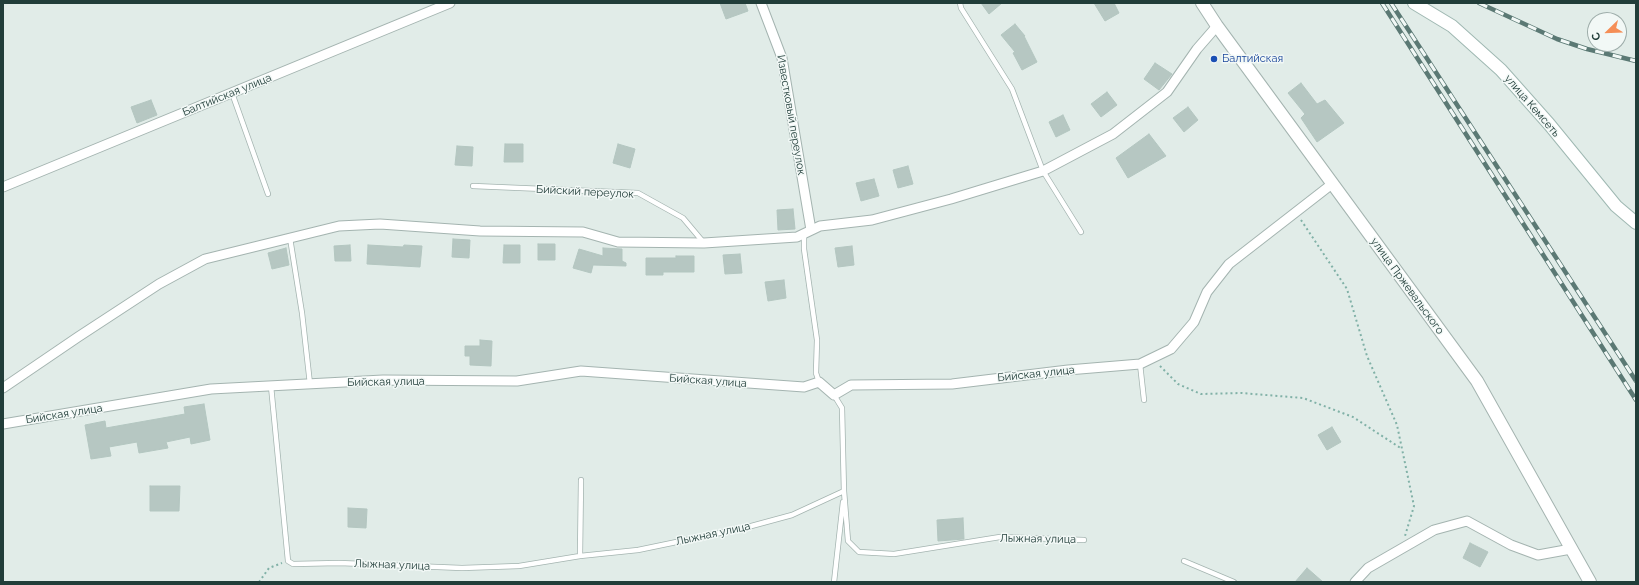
<!DOCTYPE html>
<html>
<head>
<meta charset="utf-8">
<style>
  body { margin:0 }
  #map { position:relative; width:1639px; height:585px; overflow:hidden; background:#e1ece8; font-family:Raleway,sans-serif }
  canvas { display:block }
  .frame { position:absolute; inset:0; border:4px solid #213d39; pointer-events:none }
  .north { position:absolute; left:1587px; top:12px; width:40px; height:40px; box-sizing:border-box; background:#f2f8f6; border:1px solid #9eadaa; border-radius:50%; rotate:247deg; font-size:11px; font-weight:700; line-height:16px; text-align:center; color:#213d39 }
  .north::after { content:''; display:block; margin:auto; width:14px; height:18px; background:#f58e56; clip-path:polygon(50% 0,100% 100%,50% 72%,0 100%) }
</style>
</head>
<body>
<div id="map">
<canvas width="1639" height="585"></canvas>
<div class="frame"></div>
<div class="north">С</div>
</div>
<script>
const c = document.querySelector('canvas').getContext('2d');
c.lineJoin = 'round';
function fillPath(path, color) {
  c.fillStyle = color;
  c.fill(path, 'evenodd');
}
function toPath(rows) {
  const path = new Path2D();
  for (const r of rows) {
    path.moveTo(r[0], r[1]);
    for (let i = 2; i < r.length; i += 2) path.lineTo(r[i], r[i + 1]);
  }
  return path;
}
function strokePath(path, color, width, dash) {
  c.strokeStyle = color;
  c.lineWidth = width;
  c.lineCap = dash ? 'butt' : 'round';
  c.setLineDash(dash || []);
  c.stroke(path);
}
function label(font, color, halo, rows, align = 'center') {
  c.font = font + ' Raleway,sans-serif';
  c.lineWidth = 3;
  c.setLineDash([]);
  c.textBaseline = 'middle';
  c.strokeStyle = halo;
  c.fillStyle = color;
  for (const [text, x, y, turn = 0] of rows) {
    c.save();
    c.translate(x, y);
    c.rotate((+turn || 0) * Math.PI / 180);
    c.textAlign = isNaN(turn) ? turn : align;
    if (halo) c.strokeText(text, 0, 0);
    c.fillText(text, 0, 0);
    c.restore();
  }
}
const building = toPath([
  [720,3,745,3,748,11,726,19,720,3],
  [981,3,1002,3,989,14,981,3],
  [1094,3,1114,3,1119,13,1105,21,1094,3],
  [1015,24,1025,36,1024,36,1037,62,1022,70,1013,53,1015,52,1001,35,1015,24],
  [1155,63,1172,74,1159,90,1144,79,1155,63],
  [1301,83,1317,104,1325,100,1344,123,1317,142,1301,118,1305,114,1288,93,1301,83],
  [1107,92,1117,105,1101,117,1091,104,1107,92],
  [151,100,157,115,137,123,131,107,151,100],
  [1188,107,1198,120,1184,132,1173,118,1188,107],
  [1063,115,1070,130,1056,137,1049,122,1063,115],
  [1149,134,1166,156,1128,178,1116,158,1149,134],
  [505,144,523,144,523,162,504,162,505,144],
  [618,144,635,149,630,168,613,163,618,144],
  [457,146,473,147,472,166,455,165,457,146],
  [908,166,913,184,898,188,893,170,908,166],
  [874,179,879,196,861,201,856,183,874,179],
  [793,209,795,229,778,230,777,210,793,209],
  [453,239,470,240,469,258,452,257,453,239],
  [538,244,555,244,555,260,538,260,538,244],
  [350,245,351,261,335,261,334,246,350,245],
  [368,245,403,247,404,245,422,246,420,267,367,264,368,245],
  [504,245,520,245,520,263,503,263,504,245],
  [852,246,854,265,838,267,835,248,852,246],
  [286,248,289,265,272,269,268,253,286,248],
  [603,248,622,249,622,261,626,263,626,266,593,265,591,273,573,268,579,249,603,256,603,248],
  [740,254,742,273,725,274,723,255,740,254],
  [676,256,694,256,694,272,663,272,663,275,646,275,646,258,676,258,676,256],
  [784,280,786,298,768,301,765,282,784,280],
  [480,340,492,341,491,366,470,365,470,356,465,356,465,346,480,346,480,340],
  [204,404,210,440,191,444,190,437,166,442,168,448,139,453,137,442,109,447,111,456,91,459,85,425,105,421,106,428,185,414,184,407,204,404],
  [1332,427,1341,442,1327,450,1318,435,1332,427],
  [150,486,180,486,179,511,150,511,150,486],
  [348,508,367,509,366,528,348,527,348,508],
  [963,518,964,539,938,541,937,520,963,518],
  [1470,543,1488,552,1480,567,1463,558,1470,543],
  [1307,568,1323,582,1295,582,1307,568]
]);
fillPath(building, '#b6c7c2');
strokePath(building, '#b3c6c0', 1);
const service = toPath([
  [960,3,961,8,1012,89,1043,171,1081,232],
  [232,93,268,194],
  [473,186,638,193,683,218,704,243],
  [804,234,804,249,817,340,816,373,819,382],
  [290,238,302,313,310,384],
  [1140,364,1144,400],
  [271,386,288,561,293,564,339,563,462,568,519,566,580,556,638,550,744,528,792,515,844,491,848,541,859,552,894,554,1000,537,1084,540],
  [834,395,842,408,844,493],
  [580,556,581,480],
  [1184,561,1234,582],
  [834,582,843,502]
]);
const minor = toPath([
  [761,3,782,58,811,230],
  [3,187,450,3],
  [3,388,78,337,159,284,205,259,339,226,380,224,480,231,583,232,618,242,704,243,797,237,820,226,872,220,951,199,1043,171,1113,134,1167,92,1197,49,1217,26],
  [3,424,211,389,383,380,517,381,581,371,804,387,819,382,834,395,851,385,952,384,1068,370,1140,364,1171,349,1194,322,1207,292,1229,264,1332,184],
  [1355,582,1368,568,1434,530,1467,521,1511,545,1538,555,1571,549]
]);
const tertiary = toPath([
  [1202,3,1217,26,1477,381,1590,582]
]);
const secondary = toPath([
  [1414,3,1452,26,1501,70,1549,124,1616,206,1636,223]
]);
strokePath(service, '#a4b4b0', 6);
strokePath(minor, '#a4b4b0', 11);
strokePath(tertiary, '#a4b4b0', 14);
strokePath(secondary, '#9fb8b2', 14);
strokePath(toPath([
  [1301,220,1347,289,1367,356,1397,425,1414,506,1405,536],
  [1160,366,1178,384,1201,394,1241,393,1303,398,1353,417,1402,449],
  [259,582,269,568,282,563]
]), '#81b1a7', 2, [2, 3]);
strokePath(service, '#fff', 4.5);
strokePath(minor, '#fff', 9);
strokePath(tertiary, '#fff', 12);
strokePath(secondary, '#fff', 12);
const rail = toPath([
  [1382,3,1636,400],
  [1391,3,1636,381],
  [1479,3,1557,39,1587,49,1636,61]
]);
strokePath(rail, '#5b7974', 4.5);
strokePath(rail, '#f2f8f6', 3, [9]);
for (const [x, y, r, color] of [
  [1214,59,4,"#1a4fb4"]
]) {
  const dot = new Path2D();
  dot.arc(x, y, r, 0, 2 * Math.PI);
  c.fillStyle = color;
  c.fill(dot);
  strokePath(dot, '#f2f8f6', 1.5);
}
label('11px', '#164399', '#f2f8f6', [
  ["Балтийская",1222,59]
], 'left');
label('11px', '#213d39', '#f2f8f6', [
  ["Балтийская улица",227,95,-22],
  ["улица Кемсеть",1532,106,49],
  ["Известковый переулок",791,115,80],
  ["Бийский переулок",585,192,3],
  ["улица Пржевальского",1407,286,54],
  ["Бийская улица",1036,374,-6],
  ["Бийская улица",708,381,4],
  ["Бийская улица",386,382,-1],
  ["Бийская улица",64,414,-9],
  ["Лыжная улица",713,534,-12],
  ["Лыжная улица",1038,539,1],
  ["Лыжная улица",392,565,2]
]);
</script>
</body>
</html>
